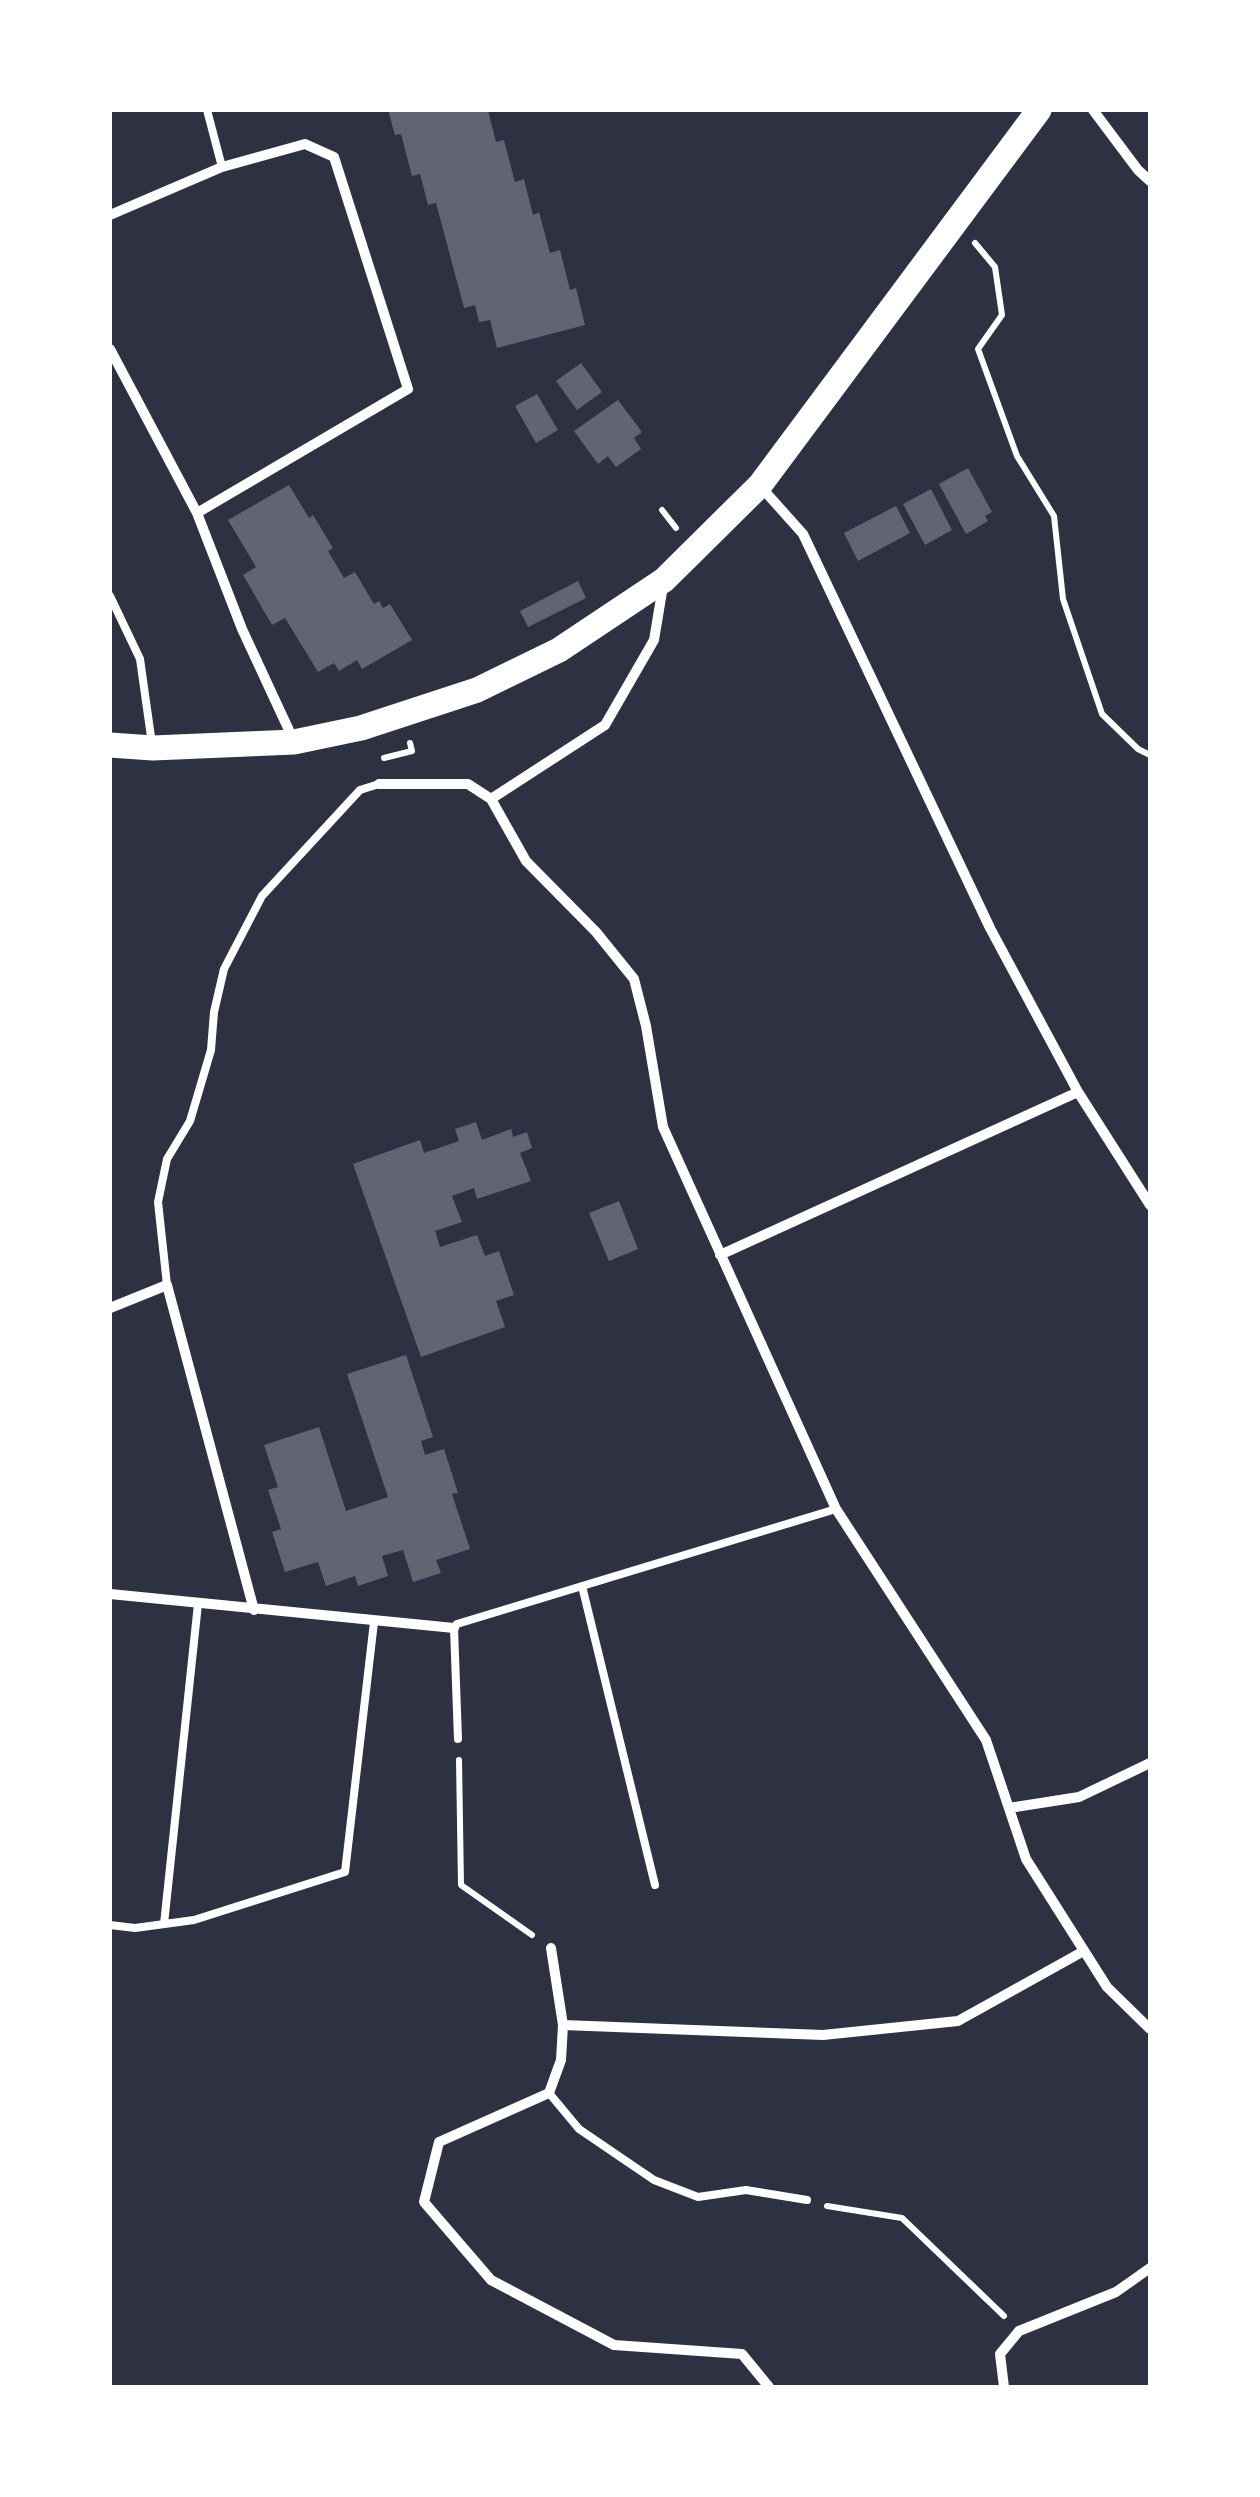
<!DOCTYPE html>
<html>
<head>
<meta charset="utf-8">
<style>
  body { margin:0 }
  #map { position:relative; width:1260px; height:2497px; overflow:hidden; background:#2d3142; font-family:Lato,sans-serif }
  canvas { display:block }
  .frame { position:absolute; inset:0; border:112px solid #fff; pointer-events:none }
</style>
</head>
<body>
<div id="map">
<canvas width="1260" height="2497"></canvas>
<div class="frame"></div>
</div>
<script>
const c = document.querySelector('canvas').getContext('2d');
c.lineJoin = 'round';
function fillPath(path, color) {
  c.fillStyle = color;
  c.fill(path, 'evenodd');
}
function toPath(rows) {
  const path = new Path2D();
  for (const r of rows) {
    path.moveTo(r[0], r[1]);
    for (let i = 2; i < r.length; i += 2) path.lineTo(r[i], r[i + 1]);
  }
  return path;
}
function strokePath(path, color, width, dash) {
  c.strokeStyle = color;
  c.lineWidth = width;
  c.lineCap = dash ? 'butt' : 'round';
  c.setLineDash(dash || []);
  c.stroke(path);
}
fillPath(toPath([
  [388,110,488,110,496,142,504,140,515,182,524,179,533,215,539,212,550,253,560,250,570,290,576,288,585,325,497,348,490,320,479,322,475,305,464,308,436,203,428,205,420,174,412,176,401,134,395,135],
  [581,363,602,392,577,410,556,381],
  [537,394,558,430,536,443,515,406],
  [618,400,642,432,634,438,641,449,616,467,608,456,598,464,574,431],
  [968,468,992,512,985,516,988,521,966,534,939,484],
  [289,485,309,518,313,515,333,548,328,551,344,578,355,572,374,604,379,601,383,608,390,604,412,640,362,669,357,660,339,671,334,663,318,672,285,618,272,625,243,575,256,567,228,520],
  [931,489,952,530,925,545,903,504],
  [896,506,910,533,858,561,844,533],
  [578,581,586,598,528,627,520,611],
  [476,1122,482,1140,511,1129,513,1137,527,1132,532,1148,520,1153,531,1181,477,1199,474,1188,452,1196,462,1222,435,1231,440,1247,477,1235,485,1256,499,1251,514,1295,496,1301,505,1327,421,1357,353,1164,420,1140,424,1153,459,1141,455,1129],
  [619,1201,638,1249,609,1261,589,1213],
  [406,1355,433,1437,421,1441,425,1455,444,1449,458,1493,452,1494,470,1549,436,1560,441,1573,413,1582,403,1550,382,1556,388,1576,358,1586,355,1576,326,1586,318,1562,285,1572,272,1532,281,1529,268,1490,278,1487,264,1445,319,1427,346,1511,388,1497,347,1374]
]), '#626471');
strokePath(toPath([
  [975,243,995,267,1002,315,978,349,1017,456,1054,516,1063,599,1102,714,1138,749,1150,755],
  [662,510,676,528],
  [384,758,412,751,410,743],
  [459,1760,461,1885,532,1935],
  [827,2206,902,2218,1004,2316]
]), '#fff', 6);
strokePath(toPath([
  [207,110,222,167],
  [110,596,140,659,152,744],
  [167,1285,158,1202,167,1159,190,1121,211,1050,214,1012,224,969,262,896,360,790,379,784],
  [582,1586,655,1885],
  [458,1739,454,1628,457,1624,836,1509],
  [164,1924,198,1604],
  [110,1925,135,1928,194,1920,345,1872,374,1622],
  [549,2093,579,2129,654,2180,698,2197,746,2190,807,2200]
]), '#fff', 8);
strokePath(toPath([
  [1093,110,1138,170,1150,181],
  [110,215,222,167,305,144,334,157,408,389,197,513],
  [110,349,197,513,242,629,294,741],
  [761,487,803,534,990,928,1078,1092,1150,1205],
  [379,784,468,784,491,799,526,861,596,932,634,979,646,1026,663,1127,836,1509,986,1740,1026,1859,1107,1987,1150,2029],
  [491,799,605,725,654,640,663,586],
  [720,1255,1078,1092],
  [110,1308,167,1285,254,1610],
  [110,1594,454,1628],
  [1009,1808,1079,1797,1150,1763],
  [551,1948,563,2025,561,2060,549,2093,439,2142,424,2202,491,2280,614,2345,742,2354,769,2387],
  [563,2025,823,2035,958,2021,1082,1952],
  [1004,2387,1000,2354,1019,2331,1116,2292,1150,2268]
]), '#fff', 10);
strokePath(toPath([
  [110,745,153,748,294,742,361,728,477,690,559,650,664,580,760,485,1039,110]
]), '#fff', 25);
</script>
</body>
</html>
